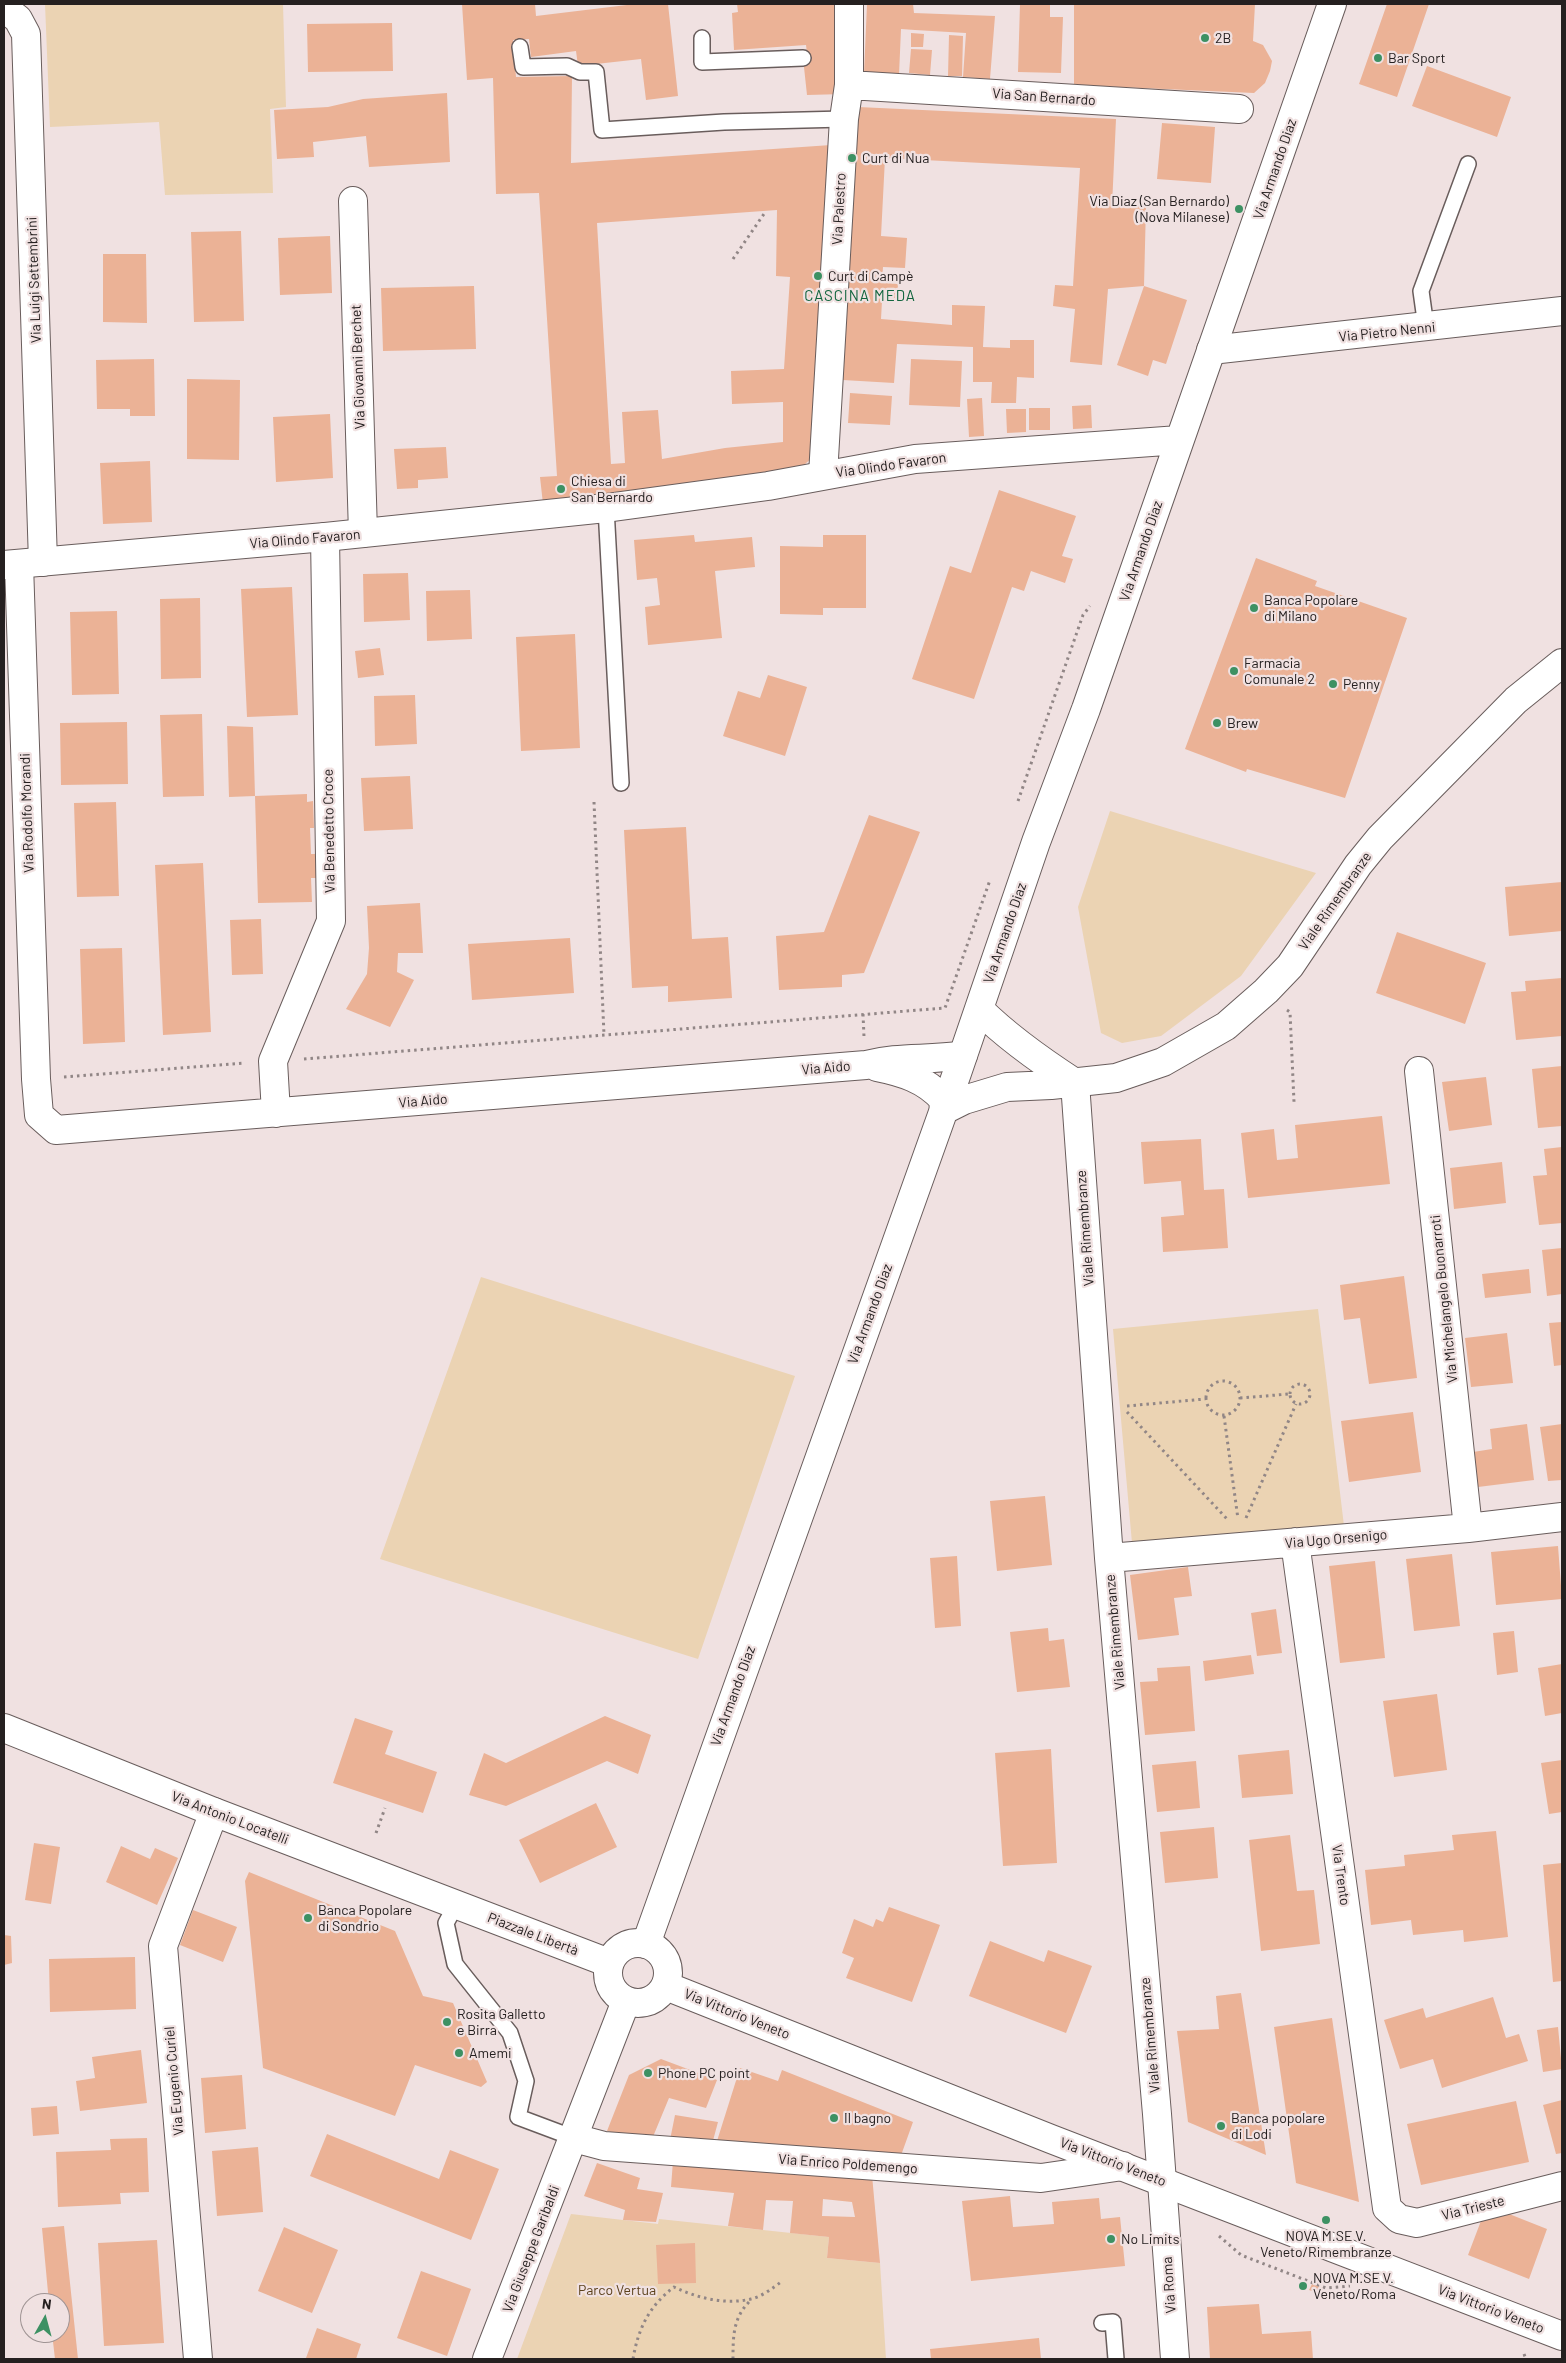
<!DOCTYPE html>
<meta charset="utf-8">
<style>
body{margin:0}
#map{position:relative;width:1566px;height:2363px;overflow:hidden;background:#f0e1e1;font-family:Barlow,sans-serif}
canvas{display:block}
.frame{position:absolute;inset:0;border:5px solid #252020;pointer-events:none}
.north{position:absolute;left:20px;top:2293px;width:50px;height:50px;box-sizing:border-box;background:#f0e1e1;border:1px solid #9f9494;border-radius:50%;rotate:7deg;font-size:14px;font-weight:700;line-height:20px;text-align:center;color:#252020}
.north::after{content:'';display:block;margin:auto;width:18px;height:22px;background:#3d9163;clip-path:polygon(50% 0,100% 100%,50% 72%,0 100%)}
</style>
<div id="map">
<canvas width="1566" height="2363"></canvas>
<div class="frame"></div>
<div class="north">N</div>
</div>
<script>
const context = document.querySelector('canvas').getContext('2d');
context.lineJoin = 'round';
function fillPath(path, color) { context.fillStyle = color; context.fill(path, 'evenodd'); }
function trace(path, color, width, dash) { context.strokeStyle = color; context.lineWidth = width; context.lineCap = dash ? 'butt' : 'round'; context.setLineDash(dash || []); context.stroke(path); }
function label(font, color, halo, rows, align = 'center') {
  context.font = font + ' Barlow,sans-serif'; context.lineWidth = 4.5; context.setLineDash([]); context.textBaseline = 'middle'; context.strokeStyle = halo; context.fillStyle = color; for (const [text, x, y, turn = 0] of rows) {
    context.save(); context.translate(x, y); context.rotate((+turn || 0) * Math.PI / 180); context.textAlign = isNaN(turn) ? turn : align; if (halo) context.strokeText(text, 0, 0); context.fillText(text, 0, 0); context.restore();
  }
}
fillPath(new Path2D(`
 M45,4H283L286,107L270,109L273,193L165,195L159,122L50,127Z
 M1110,811L1316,873L1241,976L1161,1036L1122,1043L1101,1033L1078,907Z
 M481,1277L795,1376L698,1659L380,1559Z
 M1318,1309L1344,1526L1132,1543L1113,1329Z
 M571,2214L658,2224L659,2219L829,2237L827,2258L880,2263L886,2359H517Z`), '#ebd3b3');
fillPath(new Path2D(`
 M462,4H535L536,16L635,4H668L678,96L646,100L641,59L578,66L576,51L531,57L529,39L513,40L516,77L572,76L571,163L831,145L814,456L795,473L543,504L540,477L557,476L539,193L496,194L493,78L467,80ZM777,210L776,276L790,277L784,369L731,371L732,404L783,402V442L725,448L662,459L658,410L622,412L625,463L611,464L597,223Z
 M737,4H840L844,94L807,95L803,58L807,53L806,45L734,50L732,13L738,12Z
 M867,4H913L914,13L995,16L990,79L963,77L966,33L915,30L901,29L899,75L864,74Z
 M1020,4H1050V17H1063L1061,73L1018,72Z
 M1074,4H1255L1253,41L1263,45L1272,61L1270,71L1265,83L1254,93L1074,85Z
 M1387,4H1429L1397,97L1359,84Z
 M392,23L393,71L308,72L307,24Z
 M911,33L924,34L923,47H911Z
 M949,35L963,36L962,76H948Z
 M911,49L932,50L930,75L909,73Z
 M1427,66L1511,97L1497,137L1412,106Z
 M447,93L450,162L369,167L366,136L313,142L314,157L277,159L274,110L328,107L363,99Z
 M858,107L1116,119L1112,206L1146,205L1144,286L1187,300L1166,364L1153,360L1148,376L1117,365L1144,286L1108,289L1102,365L1070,362L1075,309L1053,306L1055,285L1073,286L1080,168L885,158L881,236L907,238L905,268L883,267L882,283L898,284L897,302L882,301L881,319L952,325V305L985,306L983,347L1010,348V340H1034V378L1017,377L1016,403H991L992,382H973V347L897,344L894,383L843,380Z
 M1162,123L1215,127L1211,183L1157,179Z
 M241,231L244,321L194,322L191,232Z
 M330,236L332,293L280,295L278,238Z
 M103,254H146L147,323L103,322Z
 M474,286L476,349L383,351L381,288Z
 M154,359L155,416H130V409H97L96,360Z
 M911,359L962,361L960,407L909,405Z
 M187,379L240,380L239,460L187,459Z
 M850,393L892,396L890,425L848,423Z
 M982,398L984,436L969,437L967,399Z
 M1091,405L1092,428L1073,429L1072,406Z
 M1029,408H1050V430H1029Z
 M1006,409H1026V432L1007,433Z
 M330,414L333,478L276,482L273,417Z
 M446,447L448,478L418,480V488L397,489L394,449Z
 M150,461L152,522L103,524L100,463Z
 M999,490L1076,516L1062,556L1073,559L1065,583L1031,571L1024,591L1012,587L974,699L912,679L950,566L971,573Z
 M694,535L695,542L752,537L755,567L715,571L722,638L648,645L645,607L660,605L657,578L637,580L634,540Z
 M823,535H866V608H823V615L780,614V546L823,547Z
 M1256,558L1317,581L1315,586L1407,618L1345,798L1247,769L1246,772L1185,749Z
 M408,573L410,620L364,622L363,574Z
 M292,587L298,715L247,717L241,589Z
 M470,590L472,639L427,641L426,591Z
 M200,598L201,678L161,679L160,599Z
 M117,611L119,694L72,695L70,612Z
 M575,634L580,748L521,751L516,637Z
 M380,648L384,675L358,678L355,651Z
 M768,675L807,687L785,756L723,736L738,691L760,698Z
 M415,695L417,744L375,746L374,696Z
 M202,714L204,796L163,797L160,715Z
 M127,722L128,784L61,785L60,723Z
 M227,726L253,727L255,796L229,797Z
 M410,776L413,829L364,831L361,778Z
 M307,794V802L313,801L314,828H310L311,854H316L317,878H311L312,902L258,903L255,796Z
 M116,802L119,896L77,897L74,803Z
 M869,815L920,832L864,973L842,975V987L779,990L776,936L824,932Z
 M686,827L692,939L728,937L732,998L668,1002V986L632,988L624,830Z
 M203,863L211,1032L163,1035L155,865Z
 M1562,882V931L1509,936L1505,887Z
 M420,903L423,953H398L397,972L414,980L390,1027L346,1009L367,974L369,948L367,906Z
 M261,919L263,974L232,975L230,920Z
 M1397,932L1486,963L1465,1024L1376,993Z
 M570,938L574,993L472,1000L468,944Z
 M122,948L125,1042L83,1044L80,949Z
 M1562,978V1036L1516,1040L1511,992L1526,991L1525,981Z
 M1562,1066V1126L1538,1128L1532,1069Z
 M1486,1077L1492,1125L1449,1131L1442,1082Z
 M1382,1116L1390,1184L1248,1198L1241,1133L1274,1129L1277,1160L1298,1158L1295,1125Z
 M1201,1139L1204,1190L1224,1189L1228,1248L1163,1252L1161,1217L1184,1215L1181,1181L1144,1184L1141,1142Z
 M1562,1147V1223L1539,1225L1533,1176L1547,1175L1544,1149Z
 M1502,1162L1506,1203L1454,1209L1450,1168Z
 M1562,1248V1294L1547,1296L1542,1250Z
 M1529,1269L1531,1293L1485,1298L1482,1274Z
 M1404,1276L1417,1378L1369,1384L1360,1318L1344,1320L1340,1285Z
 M1562,1322V1365L1554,1366L1549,1323Z
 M1507,1333L1513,1383L1471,1387L1465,1338Z
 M1413,1412L1421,1472L1349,1482L1341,1421Z
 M1527,1424L1534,1480L1478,1487L1473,1452L1492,1449L1490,1429Z
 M1562,1424V1480L1548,1481L1540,1427Z
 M1045,1496L1052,1565L997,1571L990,1501Z
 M1558,1546L1562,1599L1496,1605L1491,1552Z
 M1452,1554L1460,1626L1414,1631L1406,1559Z
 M957,1556L961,1626L935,1628L930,1558Z
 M1375,1561L1385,1658L1340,1663L1329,1566Z
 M1188,1567L1192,1596L1174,1598L1179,1635L1138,1640L1130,1575Z
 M1276,1609L1282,1653L1257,1656L1251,1613Z
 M1048,1628L1049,1641L1064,1639L1070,1687L1017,1692L1010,1632Z
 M1514,1631L1518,1672L1497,1675L1493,1633Z
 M1251,1655L1254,1674L1205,1681L1203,1661Z
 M1562,1664V1713L1545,1716L1538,1668Z
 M1190,1666L1195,1731L1145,1735L1140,1682L1158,1681L1157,1668Z
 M1437,1694L1447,1770L1394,1777L1383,1701Z
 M605,1716L651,1735L638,1774L607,1761L506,1806L469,1795L484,1753L506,1763Z
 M355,1718L393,1731L385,1754L437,1772L423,1813L333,1783Z
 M1051,1749L1057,1863L1003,1866L995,1753Z
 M1289,1750L1293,1794L1242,1798L1238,1755Z
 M1562,1760V1812L1549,1814L1541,1763Z
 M1196,1761L1200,1808L1157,1812L1152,1765Z
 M596,1803L617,1847L540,1883L519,1840Z
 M1214,1827L1218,1878L1165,1883L1160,1832Z
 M1496,1831L1508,1937L1464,1942L1463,1930L1413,1935L1411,1920L1371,1925L1365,1870L1405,1866L1404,1855L1454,1850L1452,1835Z
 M1290,1835L1297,1891L1314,1890L1320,1944L1261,1951L1249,1840Z
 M34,1843L60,1847L51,1904L25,1900Z
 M121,1846L150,1859L155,1848L178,1858L157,1905L106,1882Z
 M1562,1863V1981L1553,1982L1543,1865Z
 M249,1872L395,1931L423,1996L453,2003L487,2082L481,2087L415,2065L395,2116L263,2068L245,1881Z
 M889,1907L940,1925L912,2002L846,1978L854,1958L842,1953L854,1919L873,1927L876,1919L883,1922Z
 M193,1910L237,1927L223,1962L180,1945Z
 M4,1935L11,1936L12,1963L4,1965Z
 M990,1941L1044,1962L1048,1950L1092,1966L1066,2033L969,1996Z
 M135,1957L136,2009L50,2012L49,1959Z
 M1241,1993L1266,2155L1188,2122L1177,2031L1219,2029L1216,1996Z
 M1493,1997L1506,2038L1519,2034L1528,2061L1442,2088L1433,2059L1400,2069L1384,2020L1423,2008L1426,2018Z
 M1332,2018L1359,2202L1296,2183L1274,2027Z
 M1558,2027L1562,2069L1543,2072L1537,2030Z
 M141,2050L147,2103L80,2111L76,2081L95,2078L92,2057Z
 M661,2059L717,2080L706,2108L669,2098L650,2144L607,2131L629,2075Z
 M740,2068L778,2081L782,2070L913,2122L899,2161L717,2141Z
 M242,2075L246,2129L205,2133L201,2078Z
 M1562,2100V2153L1556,2154L1543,2105Z
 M1516,2101L1529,2162L1421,2185L1407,2124Z
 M57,2106L59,2134L33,2136L31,2108Z
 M675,2115L718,2122L711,2148L669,2145Z
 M327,2134L439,2179L450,2150L499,2169L471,2240L310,2176Z
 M147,2138L149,2192L120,2193L121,2204L58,2207L56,2152L111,2150L110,2139Z
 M258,2147L263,2212L217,2216L212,2151Z
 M673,2161L872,2175L880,2263L827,2258L829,2237L790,2233L793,2201L766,2200L763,2230L728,2226L734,2193L671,2187ZM823,2199L852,2202L855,2217L822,2216Z
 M597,2163L640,2178L637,2189L663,2193L656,2222L623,2220L625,2210L584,2196Z
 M1010,2196L1013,2227L1054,2224L1052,2202L1099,2198L1101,2219L1120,2217L1125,2266L971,2281L962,2201Z
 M1499,2210L1547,2229L1529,2279L1468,2255L1484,2213L1496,2218Z
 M64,2226L78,2359H55L52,2333H60V2303H49L42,2228Z
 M284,2227L338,2250L312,2313L258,2291Z
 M157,2240L164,2343L104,2346L98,2243Z
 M695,2243L696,2283L658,2284L656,2245Z
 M421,2271L471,2289L447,2356L397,2338Z
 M1312,2284L1323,2288L1321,2294L1309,2290Z
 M1259,2304L1262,2334L1311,2331L1313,2359H1210L1207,2307Z
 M317,2328L361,2344L356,2359L306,2358Z
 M1039,2338L1041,2359H931L930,2349Z`), '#ebb296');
const lane = new Path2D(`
 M702,38V62L803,58
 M520,47L523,67L567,66L580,72H596L602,130L724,122L844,119
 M1426,327L1421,291L1468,164
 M606,508L621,783
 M456,1905L446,1923L455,1964L510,2033L526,2081L518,2117L574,2138
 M1102,2323L1113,2322L1116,2359`);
const street = new Path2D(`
 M4,8L18,19L26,34L43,562
 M849,85L1239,109
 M353,201L363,533
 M1211,350L1562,311
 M823,475L844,119L849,85V4
 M19,564L36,1079L39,1115L56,1130L866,1065C900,1056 929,1061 963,1055
 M877,1067C902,1072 925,1079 943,1099L944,1110
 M1419,1071L1468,1528
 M1075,1083L1109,1558L1157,2114L1175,2359
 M276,1113L273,1061L331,921L325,537
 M1295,1542L1387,2208L1399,2219L1417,2223L1562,2186
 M1109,1558L1468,1528L1562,1517
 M574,2138L604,2146L1041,2178L1123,2166
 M198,2359L163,1946L214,1812`);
const secondary = new Path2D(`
 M4,565L325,537L606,508L768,486L915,459L1179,440
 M979,1009C1008,1038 1041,1061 1075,1083
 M944,1110L964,1100L1007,1087L1051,1085L1116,1078L1163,1062L1226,1026L1266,991L1290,966L1358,865L1380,838L1516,700L1562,663
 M646,1944L957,1073L1036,842L1086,709L1332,4
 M487,2359L626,2001`);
const primary = new Path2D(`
 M4,1728L214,1812L609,1963
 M608 1973a30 30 0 1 1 60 0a30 30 0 1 1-60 0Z
 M666,1986L1051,2139L1562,2336`);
trace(lane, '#695d5c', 18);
trace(street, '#695d5c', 30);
trace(secondary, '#695d5c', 30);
trace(primary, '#695d5c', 30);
trace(new Path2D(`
 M733,259L766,211
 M1018,801L1083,615L1090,606
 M594,802L604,1035
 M1287,1010L1290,1012L1294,1102
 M863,1014L864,1037
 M304,1059L945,1008L990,880
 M64,1077L245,1063
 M1206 1398a17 17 0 1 1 34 0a17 17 0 1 1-34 0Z
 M1290 1394a10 10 0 1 1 20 0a10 10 0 1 1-20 0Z
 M1240,1398L1289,1394
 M1127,1406L1205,1399
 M1127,1412L1227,1519
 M1224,1416L1238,1519
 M1246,1518L1296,1404
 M376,1833L385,1808
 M1219,2236L1241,2255L1326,2288L1350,2286
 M1524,2354L1526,2359
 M633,2359C638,2329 649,2306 674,2287C697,2298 725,2305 751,2299C761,2297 773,2288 781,2282
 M733,2359C733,2336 733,2317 751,2300`), '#918686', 3, [2.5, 4]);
trace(lane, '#fff', 15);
trace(street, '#fff', 28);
trace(secondary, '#fff', 28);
trace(primary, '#fff', 28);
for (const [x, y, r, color] of [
 [1205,38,5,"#3d9163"],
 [1378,58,5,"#3d9163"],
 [852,158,5,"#3d9163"],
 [1239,209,5,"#3d9163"],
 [818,276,5,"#3d9163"],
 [561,489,5,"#3d9163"],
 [1254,608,5,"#3d9163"],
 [1234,671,5,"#3d9163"],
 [1333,684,5,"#3d9163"],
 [1217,723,5,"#3d9163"],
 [308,1918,5,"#3d9163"],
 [447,2022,5,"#3d9163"],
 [459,2053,5,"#3d9163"],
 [648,2073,5,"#3d9163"],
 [834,2118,5,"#3d9163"],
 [1221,2126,5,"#3d9163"],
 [1326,2220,5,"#3d9163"],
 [1111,2239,5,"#3d9163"],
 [1303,2286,5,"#3d9163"]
]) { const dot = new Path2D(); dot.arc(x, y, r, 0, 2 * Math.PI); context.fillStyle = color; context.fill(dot); trace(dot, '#f0e1e1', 2); }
label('14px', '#252020', '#f0e1e1', [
 ["2B",1215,38],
 ["Bar Sport",1388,58],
 ["Curt di Nua",862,158],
 ["Via Diaz (San Bernardo)",1229,201,"right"],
 ["(Nova Milanese)",1229,217,"right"],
 ["Curt di Campè",828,276],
 ["Chiesa di",571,481],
 ["San Bernardo",571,497],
 ["Banca Popolare",1264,600],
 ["di Milano",1264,616],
 ["Farmacia",1244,663],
 ["Comunale 2",1244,679],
 ["Penny",1343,684],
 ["Brew",1227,723],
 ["Banca Popolare",318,1910],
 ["di Sondrio",318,1926],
 ["Rosita Galletto",457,2014],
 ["e Birra",457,2030],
 ["Amemi",469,2053],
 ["Phone PC point",658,2073],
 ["Il bagno",844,2118],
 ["Banca popolare",1231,2118],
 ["di Lodi",1231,2134],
 ["NOVA M.SE V.",1326,2236,"center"],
 ["Veneto/Rimembranze",1326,2252,"center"],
 ["No Limits",1121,2239],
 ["NOVA M.SE V.",1313,2278],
 ["Veneto/Roma",1313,2294]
], 'left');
label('14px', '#252020', '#f0e1e1', [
 ["Via San Bernardo",1044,97,4],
 ["Via Armando Diaz",1275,169,-71],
 ["Via Palestro",839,209,-87],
 ["Via Luigi Settembrini",34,280,-92],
 ["Via Pietro Nenni",1387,332,-6],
 ["Via Giovanni Berchet",358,367,-92],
 ["Via Olindo Favaron",891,465,-8],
 ["Via Olindo Favaron",305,539,-5],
 ["Via Armando Diaz",1141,551,-71],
 ["Via Rodolfo Morandi",27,813,-92],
 ["Via Benedetto Croce",329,831,-91],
 ["Viale Rimembranze",1335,901,-55],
 ["Via Armando Diaz",1005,933,-71],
 ["Via Aido",826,1068,-5],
 ["Via Aido",423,1101,-5],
 ["Viale Rimembranze",1085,1228,-94],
 ["Via Michelangelo Buonarroti",1444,1299,-96],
 ["Via Armando Diaz",870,1314,-70],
 ["Via Ugo Orsenigo",1336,1539,-5],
 ["Viale Rimembranze",1115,1632,-95],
 ["Via Armando Diaz",733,1696,-70],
 ["Via Antonio Locatelli",230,1818,21],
 ["Via Trento",1341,1875,82],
 ["Piazzale Libertà",533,1934,21],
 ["Via Vittorio Veneto",737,2014,22],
 ["Viale Rimembranze",1150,2035,-95],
 ["Via Eugenio Curiel",174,2081,-95],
 ["Via Vittorio Veneto",1113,2162,21],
 ["Via Enrico Poldemengo",848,2164,4],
 ["Via Trieste",1473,2208,-14],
 ["Via Giuseppe Garibaldi",531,2249,-69],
 ["Via Roma",1169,2285,-94],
 ["Via Vittorio Veneto",1491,2309,21]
]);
label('14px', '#5b411b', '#f0e1e1', [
 ["Parco Vertua",617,2290]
]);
context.letterSpacing = '1px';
label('15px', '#12653e', '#f0e1e1', [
 ["CASCINA MEDA",860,296]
]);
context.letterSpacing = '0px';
</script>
